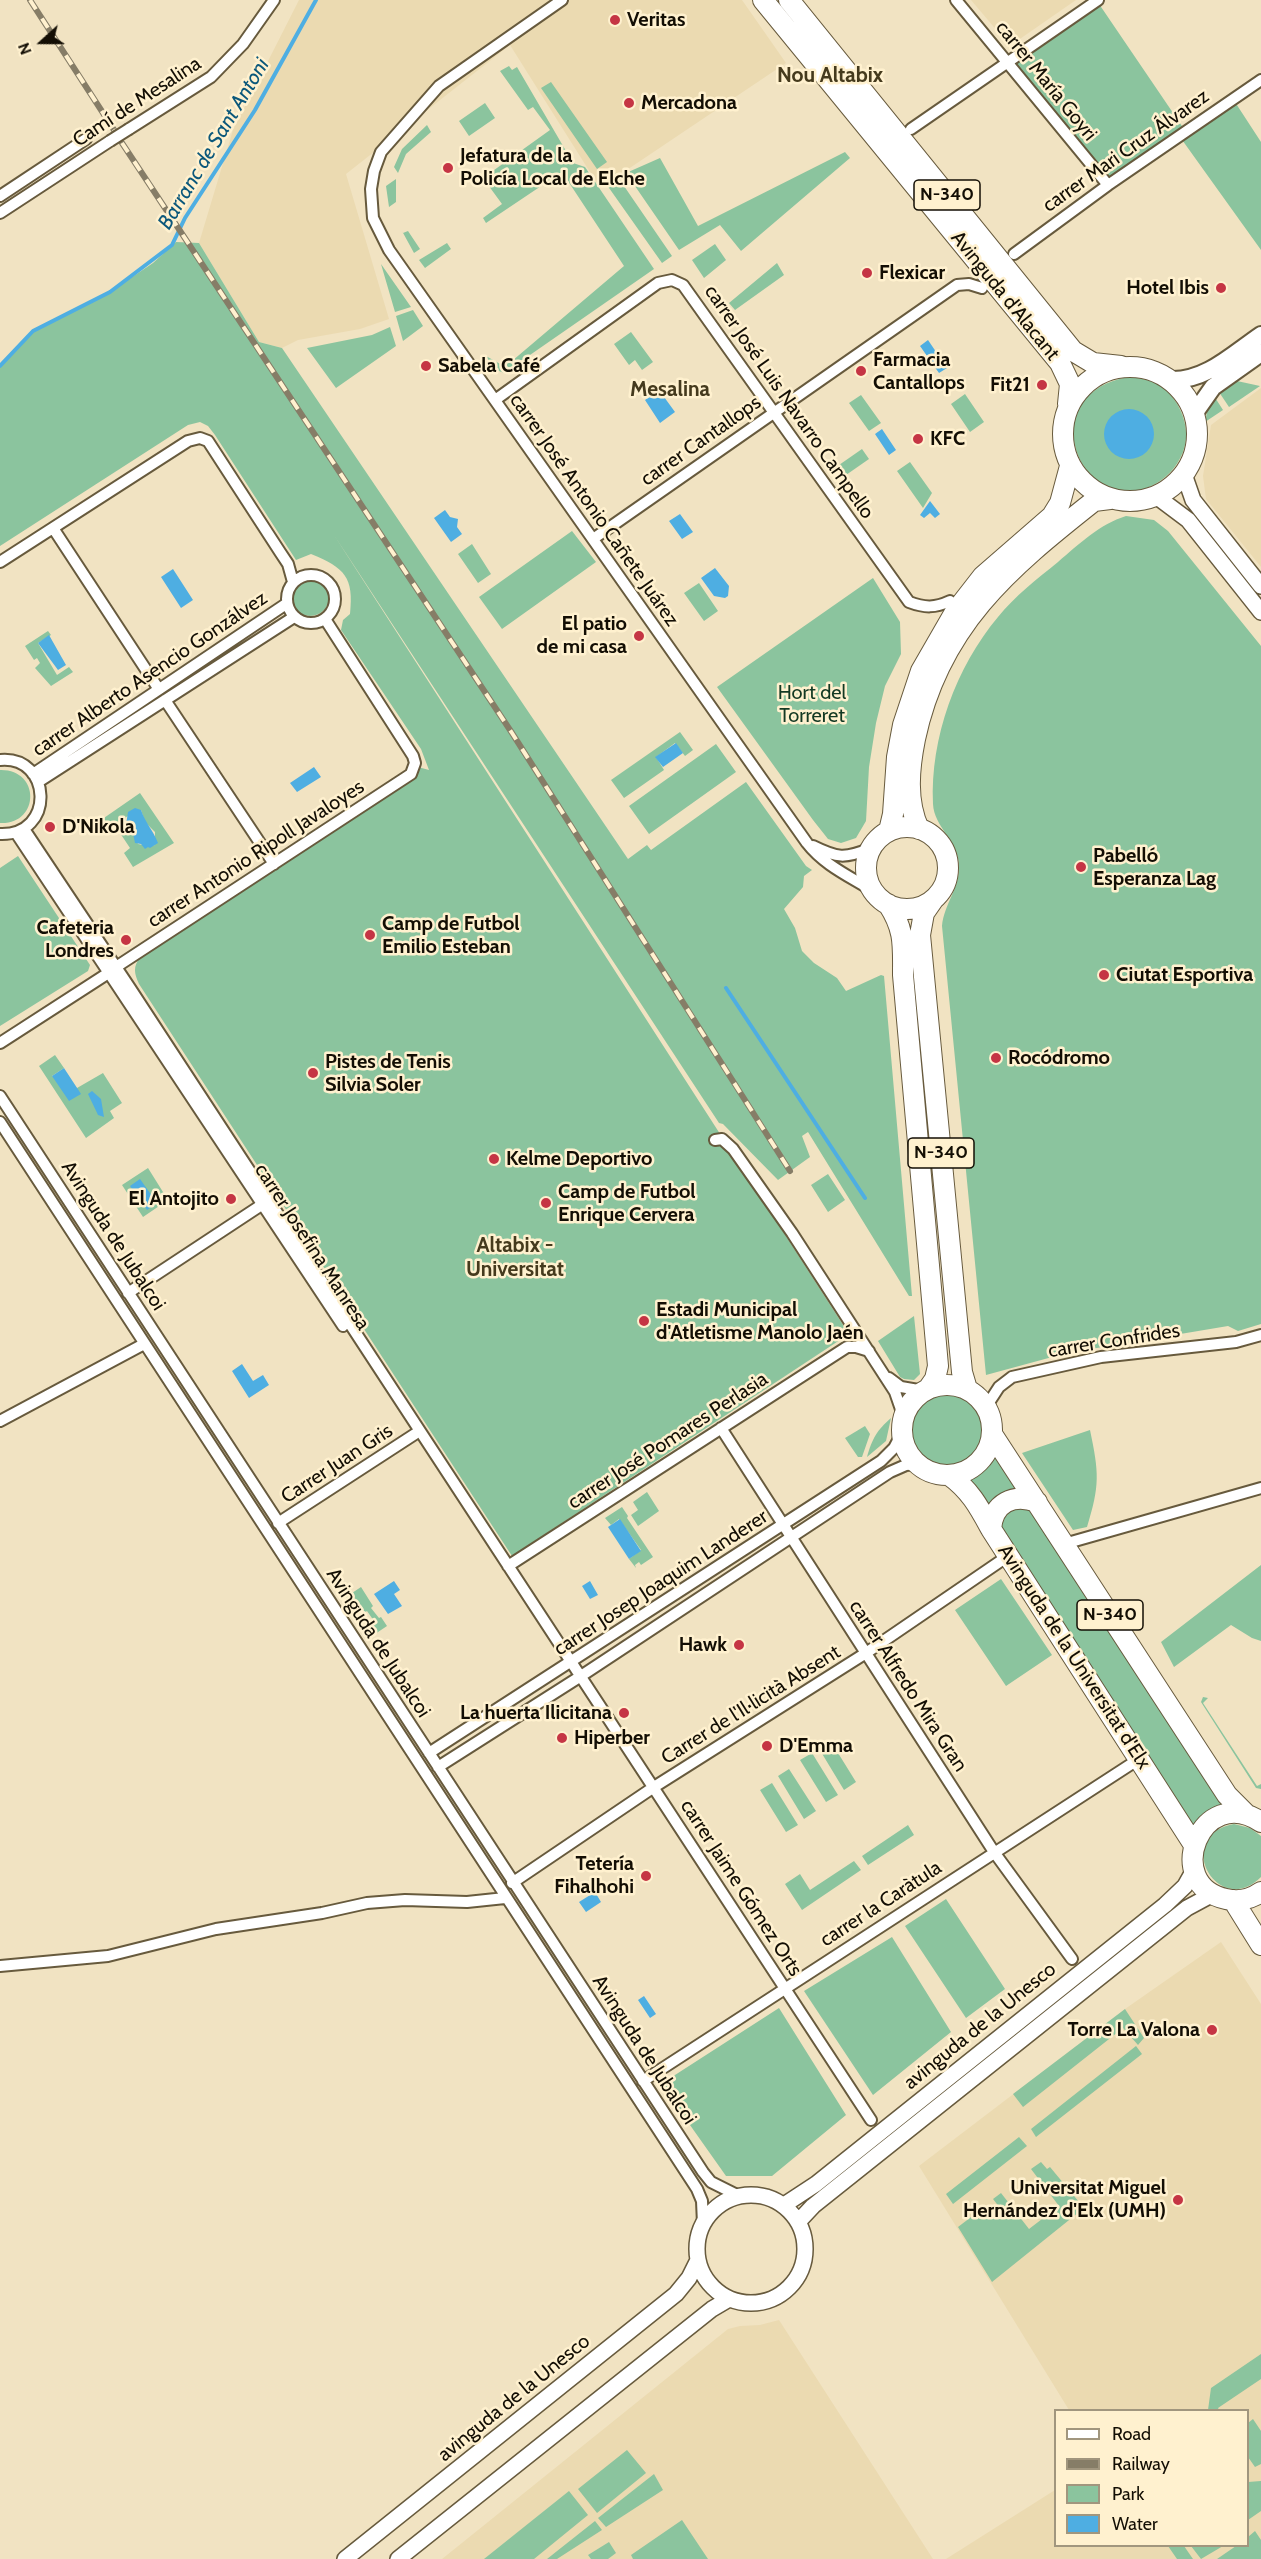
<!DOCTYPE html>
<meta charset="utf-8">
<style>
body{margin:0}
#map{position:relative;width:1261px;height:2559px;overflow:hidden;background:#f1e3c2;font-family:Cabin,sans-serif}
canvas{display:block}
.legend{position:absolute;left:1054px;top:2409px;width:195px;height:138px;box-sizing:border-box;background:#fff1cf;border:2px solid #a1967e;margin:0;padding:8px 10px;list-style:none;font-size:18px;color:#130e04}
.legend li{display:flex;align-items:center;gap:12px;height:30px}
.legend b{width:30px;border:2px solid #a1967e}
.north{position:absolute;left:12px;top:12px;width:60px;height:60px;-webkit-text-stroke:4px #fff1cf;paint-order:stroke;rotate:249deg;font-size:16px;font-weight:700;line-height:24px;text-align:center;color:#130e04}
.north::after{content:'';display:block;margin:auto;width:21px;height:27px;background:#130e04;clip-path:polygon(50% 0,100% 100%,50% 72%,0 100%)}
</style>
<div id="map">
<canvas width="1261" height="2559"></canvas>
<ul class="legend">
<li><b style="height:8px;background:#fff"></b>Road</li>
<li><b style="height:8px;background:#867d67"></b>Railway</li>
<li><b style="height:16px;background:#8bc49e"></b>Park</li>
<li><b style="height:16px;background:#4eaee2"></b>Water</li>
</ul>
<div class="north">N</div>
</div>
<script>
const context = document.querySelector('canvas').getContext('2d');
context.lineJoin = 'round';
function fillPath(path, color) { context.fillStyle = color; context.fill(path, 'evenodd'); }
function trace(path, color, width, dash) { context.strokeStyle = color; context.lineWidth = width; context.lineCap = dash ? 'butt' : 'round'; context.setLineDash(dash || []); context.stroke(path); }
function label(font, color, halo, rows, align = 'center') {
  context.font = font + ' Cabin,sans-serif'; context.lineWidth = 5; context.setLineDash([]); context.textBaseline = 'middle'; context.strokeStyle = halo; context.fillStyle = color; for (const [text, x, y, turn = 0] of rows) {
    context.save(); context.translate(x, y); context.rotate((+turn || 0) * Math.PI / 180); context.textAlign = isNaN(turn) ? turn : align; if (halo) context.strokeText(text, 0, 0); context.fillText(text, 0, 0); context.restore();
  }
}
fillPath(new Path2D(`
 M299,0H742L786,63L600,188L510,45L346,174L389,319L360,329L298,340L282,348L259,342L199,243L233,130Z
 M971,0H1076L1014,43L1004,39Z
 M1261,388V567L1206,499L1203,476L1211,425Z
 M1221,1942L1261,2004V2559H946L1055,2490L1056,2546H1248V2410H1069L919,2166L1125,2009Z
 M779,2320L933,2559H442L728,2329L740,2326L760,2325Z`), '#ebdab1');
fillPath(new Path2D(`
 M1097,1L1186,132L1233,99L1261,142V250L1180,137L1108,185L1008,62Z
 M509,66L512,70L517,67L573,163L585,167L654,269L504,373L494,369L486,356L502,365L512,361L624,266L562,172L486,223L483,218L502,204L483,178L550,130L533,107L528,110L500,71Z
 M551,82L607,162L597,169L541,88Z
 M485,103L495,118L469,136L459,121Z
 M427,125L431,132L406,154L398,173L394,167L402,149Z
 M845,152L850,158L741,251L720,225L679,250L626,173L660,158L698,226Z
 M613,170L672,256L662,263L602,178Z
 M396,179V202L389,207L386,186Z
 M402,231L403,233L408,231L420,249L414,253Z
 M176,242L199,243L259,342L282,348L628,859L647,845L651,850L746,782L806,866L812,870L804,876L803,887L784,909L795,928L802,951L814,963L837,978L846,991L881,975L884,976L912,1296H909L808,1132L802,1136L810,1157L778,1180L723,1124L719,1123L334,535L849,1334L512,1556L139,984C134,973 133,967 140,957L418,767L429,770L421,749L341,630L343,620L350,614C354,577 345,568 311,554L296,560L215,435L208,426L200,422L188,425L0,546V366L33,331L110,292L153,263Z
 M447,243L451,249L425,268L419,260Z
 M715,244L726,260L704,278L692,260Z
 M777,263L784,275L735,310L729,303Z
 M381,264L411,307L395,312Z
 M413,310L423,326L403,341L396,316Z
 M390,327L396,346L336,388L307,348L372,335Z
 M631,332L653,362L642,370L635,360L629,365L614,344Z
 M1128,377C1140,378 1152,380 1162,387C1181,401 1192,430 1183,452C1176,469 1165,480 1149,487C1081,517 1030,395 1128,377Z
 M1233,381H1237L1260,386L1229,407L1219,392Z
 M965,394L984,422L970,432L951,404Z
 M861,395L881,423L869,431L849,403Z
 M1214,396L1223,410L1205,422L1208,407Z
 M862,449L869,459L846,475L839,465Z
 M910,462L932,493L923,508L897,471Z
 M1126,516L1154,520L1168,531L1261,646V1324L1238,1331L1228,1326L1067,1353L986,1375L942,926C944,904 960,888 959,865C958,841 934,827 933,804C930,738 956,667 998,617C1015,596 1037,579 1058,562C1079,544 1100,524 1126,516Z
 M572,531L596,562L502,629L479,597Z
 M472,544L491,574L478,583L458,554Z
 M291 597a19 19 0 1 1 38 0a19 19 0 1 1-38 0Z
 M873,578L900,622L901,654L885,686L876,723L869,767L866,821L856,838L841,843L828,839L813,820L717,687Z
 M699,583L718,611L704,621L684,593Z
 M48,631L51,635L38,643L57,675L69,667L73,672L51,686L35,668L40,663L37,658L34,660L25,646Z
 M680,732L693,750L685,756L675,743L656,757L664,770L624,798L611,780Z
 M716,744L736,772L649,834L629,806Z
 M0,770C41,769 40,825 0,823Z
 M140,793L174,843L133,867L124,853L130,848L118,830L126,825L132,830L138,844L148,846L155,845V832L145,822L141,810L126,817L125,821L107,830L101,820Z
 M18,856L90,965L88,971L0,1026V868Z
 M55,1055L64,1068L52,1076L77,1088L103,1073L122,1103L110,1111L114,1118L86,1138L39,1066Z
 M148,1168L168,1200L143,1217L122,1185Z
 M828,1174L845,1200L828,1212L811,1185Z
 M914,1316L920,1374L914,1380L904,1379L900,1377L878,1341Z
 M912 1430a35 35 0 1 1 70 0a35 35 0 1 1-70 0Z
 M891,1418L886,1441L867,1457C872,1439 877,1430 891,1418Z
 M865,1426L870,1434L862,1457H858L845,1438Z
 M1090,1430C1099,1473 1100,1485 1087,1527L1073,1530L1022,1453Z
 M996,1450L1022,1489L992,1510L966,1479L986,1465Z
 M647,1492L659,1511L638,1526L631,1515L638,1510L633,1502Z
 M1013,1501L1032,1505L1229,1803L1208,1812L1193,1828L997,1529Z
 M622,1507L628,1516L627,1518L653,1557L641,1565L639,1562L635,1565L636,1568L629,1559L641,1550L619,1519L611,1525L605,1518Z
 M1261,1565V1641L1252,1638L1231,1625L1174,1667L1161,1642Z
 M1001,1579L1052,1655L1006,1686L955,1610Z
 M361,1587L373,1606L371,1608L379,1618L381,1617L387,1626L372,1636L366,1628L374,1621L367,1611L359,1616L346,1597Z
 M1203,1697L1208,1698L1203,1703L1257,1786L1261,1784V1789L1256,1788L1201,1702Z
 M830,1740L856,1782L844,1790L818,1747Z
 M812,1753L838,1795L826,1802L800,1760Z
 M789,1769L816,1811L804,1819L778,1776Z
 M772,1783L798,1825L786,1832L760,1790Z
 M1234,1824L1250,1828L1261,1836V1877C1218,1920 1171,1836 1234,1824Z
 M908,1825L914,1835L868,1865L862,1856Z
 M854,1861L861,1870L802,1910L785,1884L800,1874L810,1890Z
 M946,1899L1005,1989L966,2018L905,1926Z
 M892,1937L951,2032L873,2095L804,1991Z
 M779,2008L846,2115L772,2176H726L661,2084Z
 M1125,2009L1144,2038L1138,2045L1123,2028L1023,2107L1013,2094Z
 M1136,2046L1142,2054L1036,2137L1031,2129Z
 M1019,2137L1027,2146L953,2204L946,2194Z
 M1041,2162L1047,2169L1050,2167L1084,2208L992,2282L958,2227L979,2211L986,2219L1000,2208L993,2199L1001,2193L1029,2229L1059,2206L1031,2169Z
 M1261,2354V2379L1218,2408L1219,2410H1208L1211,2388Z
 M1253,2419L1261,2431V2464L1255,2467L1248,2457V2423Z
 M627,2450L646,2473L597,2513L578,2489Z
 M654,2474L663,2490L606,2527L598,2518Z
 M1261,2481V2511L1248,2520V2482Z
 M569,2491L588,2515L534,2559H484Z
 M682,2520L708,2559H633L631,2555Z
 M595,2521L602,2530L557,2559H547Z
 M1255,2531L1261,2540V2559H1217L1236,2546H1248V2537Z
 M609,2542L616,2553L608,2559H591L588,2555Z
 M1168,2546H1184L1193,2559H1177Z
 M1191,2546H1223L1201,2559Z`), '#8bc49e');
fillPath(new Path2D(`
 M928,340L947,368L939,373L920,346Z
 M659,390L675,412L660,423L645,400Z
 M1104 434a25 25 0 1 1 50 0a25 25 0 1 1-50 0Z
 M882,429L896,450L889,455L875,434Z
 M930,501L940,514L935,518L930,513L924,518L920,515Z
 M445,510L450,517L458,519L457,527L462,534L451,542L434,518Z
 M680,514L693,532L682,539L669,521Z
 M715,568L729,586L728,596L725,598L714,596L701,578Z
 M173,569L193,600L181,608L161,577Z
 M49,635L66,665L58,670L38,643Z
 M676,743L683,753L663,767L655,757Z
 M314,767L321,777L297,792L290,783Z
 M135,808L141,810C146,824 153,830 158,843L150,848L148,847L145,849L141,844L135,843L133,833L126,825L128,812Z
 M64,1068L81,1094L69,1101L52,1076Z
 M92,1091L101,1099L104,1117L98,1115L88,1094Z
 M140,1179L157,1203L147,1210L130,1186Z
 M242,1364L253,1381L263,1375L269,1385L249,1398L232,1371Z
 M620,1519L641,1551L629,1559L608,1527Z
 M394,1581L400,1590L394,1594L402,1606L388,1614L374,1594Z
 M590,1581L598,1595L590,1599L582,1586Z
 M595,1892L601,1902L586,1912L579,1902Z
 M644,1996L656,2014L650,2018L638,2000Z`), '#4eaee2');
trace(new Path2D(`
 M0,366L33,331L110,292L172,245L185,218L255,110L316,0
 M726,988L865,1198`), '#4eaee2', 4);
const street = new Path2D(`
 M562,0L439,86L381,152L374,171L371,189L373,218L389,250L807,843C824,865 849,876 873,891
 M956,0L1108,185
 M129,129L211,77L243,44L274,0
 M911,129L1098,0
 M0,196L86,139
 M0,213L110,141
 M1014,254L1108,185L1261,80
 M495,400L658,283L672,280L683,285L909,602C925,608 935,608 950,601
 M53,528L158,688
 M593,539L957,285L969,284L982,288
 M0,562L188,441L200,438L208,441L280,552L288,564L293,582
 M287 599a24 24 0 1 1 48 0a24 24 0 1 1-48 0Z
 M165,700L274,864
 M0,760C52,755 56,836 0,834
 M33,774L286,604
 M38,782L294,617
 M24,829L130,988L871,2120
 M16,833L343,1326
 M813,846C837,858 845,859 871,848
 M116,967L411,774L415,763L413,756L325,619
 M0,1043L110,972
 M0,1096L703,2172L711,2182L739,2196
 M0,1122L697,2189L702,2201L703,2224
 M715,1140L722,1139L733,1149L792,1233L895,1392L904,1418
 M128,1293L263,1204
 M889,1378L901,1387L924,1391
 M986,1407L999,1387L1012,1377L1101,1357L1236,1342L1261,1335
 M0,1421L144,1344
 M721,1428L994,1852L1072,1959
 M278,1523L415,1434
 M1064,1544L1261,1488
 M508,1566L847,1347H856L869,1351
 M429,1753L881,1461L894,1448L902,1433
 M438,1767L581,1676L890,1472L906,1465L917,1464
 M512,1883L654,1787L866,1653L1008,1556
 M0,1966L108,1956L216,1929L322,1913L367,1903L405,1900L467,1902L505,1898
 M643,2081L1139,1759`);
const secondary = new Path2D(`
 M1185,477L1193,500L1261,586
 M1156,496L1188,520L1261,612
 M697 2249a54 54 0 1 1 108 0a54 54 0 1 1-108 0Z
 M784,2205L816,2184L1165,1905L1185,1886L1194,1870
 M798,2222L813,2206L1187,1908L1213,1894
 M345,2559L676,2294L689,2278L698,2260
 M398,2559L712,2309L729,2299`);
const primary = new Path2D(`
 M1171,380C1206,381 1233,354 1261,335
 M1194,414L1213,387L1261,353`);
const highway = new Path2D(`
 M763,0L1060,363L1070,384L1068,404
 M789,0L1073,351L1093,363L1121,366
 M1063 434a67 67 0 1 1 134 0a67 67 0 1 1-134 0Z
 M866 868a41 41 0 1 1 82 0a41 41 0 1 1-82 0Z
 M919,829C906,801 909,769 915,739C939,626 1008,569 1094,501L1110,499
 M889,831L893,814L897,757L903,725L921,671L955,612L983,576L1052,516L1060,503L1070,466
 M933,900L924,913L920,935L962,1372L967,1389
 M888,904C905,930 903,945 903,975L938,1366L935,1379L928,1389
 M902 1430a45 45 0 1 1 90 0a45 45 0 1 1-90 0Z
 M992,1434L1227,1795L1246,1814
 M949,1475C970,1490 979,1507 991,1529L1194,1845
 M991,1529C993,1503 1013,1493 1037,1502
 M1261,1822C1201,1782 1161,1885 1226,1899C1238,1902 1251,1899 1261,1892
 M1233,1900L1261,1945`);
trace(street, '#675a3d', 14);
trace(secondary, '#675a3d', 18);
trace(primary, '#675a3d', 20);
trace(highway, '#675a3d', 22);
trace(street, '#fff', 10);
trace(secondary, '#fff', 15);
trace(primary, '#fff', 16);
trace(highway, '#fff', 20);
const rail = new Path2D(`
 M30,0L114,130
 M122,143L512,733L790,1171`);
trace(rail, '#867d67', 6);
trace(rail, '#fff1cf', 4, [11]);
const streetBridge = new Path2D(`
 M110,141L129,129`);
trace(streetBridge, '#675a3d', 14, []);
trace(streetBridge, '#fff', 10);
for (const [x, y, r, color] of [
 [615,20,6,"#c53544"],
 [629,103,6,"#c53544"],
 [448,168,6,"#c53544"],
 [867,273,6,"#c53544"],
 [1221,288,6,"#c53544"],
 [426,366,6,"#c53544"],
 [861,371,6,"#c53544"],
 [1042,385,6,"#c53544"],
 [918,439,6,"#c53544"],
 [639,636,6,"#c53544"],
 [50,827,6,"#c53544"],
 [1081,867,6,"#c53544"],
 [370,935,6,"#c53544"],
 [126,940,6,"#c53544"],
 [1104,975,6,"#c53544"],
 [996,1058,6,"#c53544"],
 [313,1073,6,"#c53544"],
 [494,1159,6,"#c53544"],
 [231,1199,6,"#c53544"],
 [546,1203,6,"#c53544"],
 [644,1321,6,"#c53544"],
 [739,1645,6,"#c53544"],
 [624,1713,6,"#c53544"],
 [562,1738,6,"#c53544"],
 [767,1746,6,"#c53544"],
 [646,1876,6,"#c53544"],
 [1212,2030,6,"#c53544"],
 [1178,2200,6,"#c53544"]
]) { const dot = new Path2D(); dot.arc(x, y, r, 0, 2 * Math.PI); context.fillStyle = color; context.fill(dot); trace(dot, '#fff1cf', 2); }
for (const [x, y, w] of [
 [947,195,66],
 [941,1153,66],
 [1110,1615,66]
]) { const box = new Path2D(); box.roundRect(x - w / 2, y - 15, w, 30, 4.5); context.fillStyle = '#fff1cf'; context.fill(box); trace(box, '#130e04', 1.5); }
label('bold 18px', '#130e04', null, [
 ["N-340",947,195],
 ["N-340",941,1153],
 ["N-340",1110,1615]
]);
label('bold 20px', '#130e04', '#fff1cf', [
 ["Veritas",627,20],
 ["Mercadona",641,103],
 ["Jefatura de la",460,156],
 ["Policía Local de Elche",460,179],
 ["Flexicar",879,273],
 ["Hotel Ibis",1209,288,"right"],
 ["Farmacia",873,360],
 ["Cantallops",873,383],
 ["Sabela Café",438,366],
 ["Fit21",1030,385,"right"],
 ["KFC",930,439],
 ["El patio",627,624,"right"],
 ["de mi casa",627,647,"right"],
 ["D'Nikola",62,827],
 ["Pabelló",1093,856],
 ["Esperanza Lag",1093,879],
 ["Camp de Futbol",382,924],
 ["Emilio Esteban",382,947],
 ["Cafeteria",114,928,"right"],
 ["Londres",114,951,"right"],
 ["Ciutat Esportiva",1116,975],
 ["Rocódromo",1008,1058],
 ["Pistes de Tenis",325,1062],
 ["Silvia Soler",325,1085],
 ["Kelme Deportivo",506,1159],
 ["Camp de Futbol",558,1192],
 ["Enrique Cervera",558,1215],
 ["El Antojito",219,1199,"right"],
 ["Estadi Municipal",656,1310],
 ["d'Atletisme Manolo Jaén",656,1333],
 ["Hawk",727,1645,"right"],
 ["La huerta Ilicitana",612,1713,"right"],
 ["Hiperber",574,1738],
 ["D'Emma",779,1746],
 ["Tetería",634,1864,"right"],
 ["Fihalhohi",634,1887,"right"],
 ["Torre La Valona",1200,2030,"right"],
 ["Universitat Miguel",1166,2188,"right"],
 ["Hernández d'Elx (UMH)",1166,2211,"right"]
], 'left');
label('20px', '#130e04', '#fff1cf', [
 ["carrer María Goyri",1046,81,51],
 ["Camí de Mesalina",137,102,-33],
 ["carrer Mari Cruz Álvarez",1126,151,-35],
 ["Avinguda d'Alacant",1005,296,51],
 ["carrer José Luis Navarro Campello",789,402,55],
 ["carrer Cantallops",701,441,-35],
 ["carrer José Antonio Cañete Juárez",594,510,55],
 ["carrer Alberto Asencio Gonzálvez",150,674,-34],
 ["carrer Antonio Ripoll Javaloyes",256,854,-33],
 ["Avinguda de Jubalcoi",113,1236,57],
 ["carrer Josefina Manresa",312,1247,57],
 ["carrer Confrides",1114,1341,-9],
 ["carrer José Pomares Perlasia",668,1441,-33],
 ["Carrer Juan Gris",337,1464,-33],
 ["carrer Josep Joaquim Landerer",661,1583,-33],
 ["Avinguda de Jubalcoi",378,1643,57],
 ["Avinguda de la Universitat d'Elx",1074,1657,57],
 ["carrer Alfredo Mira Gran",908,1686,57],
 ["Carrer de l'Il·licità Absent",751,1705,-32],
 ["carrer Jaime Gómez Orts",741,1888,57],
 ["carrer la Caràtula",881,1904,-33],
 ["avinguda de la Unesco",980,2026,-39],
 ["Avinguda de Jubalcoi",644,2050,57],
 ["avinguda de la Unesco",514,2398,-39]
]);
label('20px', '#133923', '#fff1cf', [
 ["Hort del",812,693],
 ["Torreret",812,716]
]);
label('bold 21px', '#453a1d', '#fff1cf', [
 ["Nou Altabix",830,76],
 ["Mesalina",670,390],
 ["Altabix -",515,1246],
 ["Universitat",515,1270]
]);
label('italic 21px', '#0c587b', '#fff1cf', [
 ["Barranc de Sant Antoni",214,144,-59]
]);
</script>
